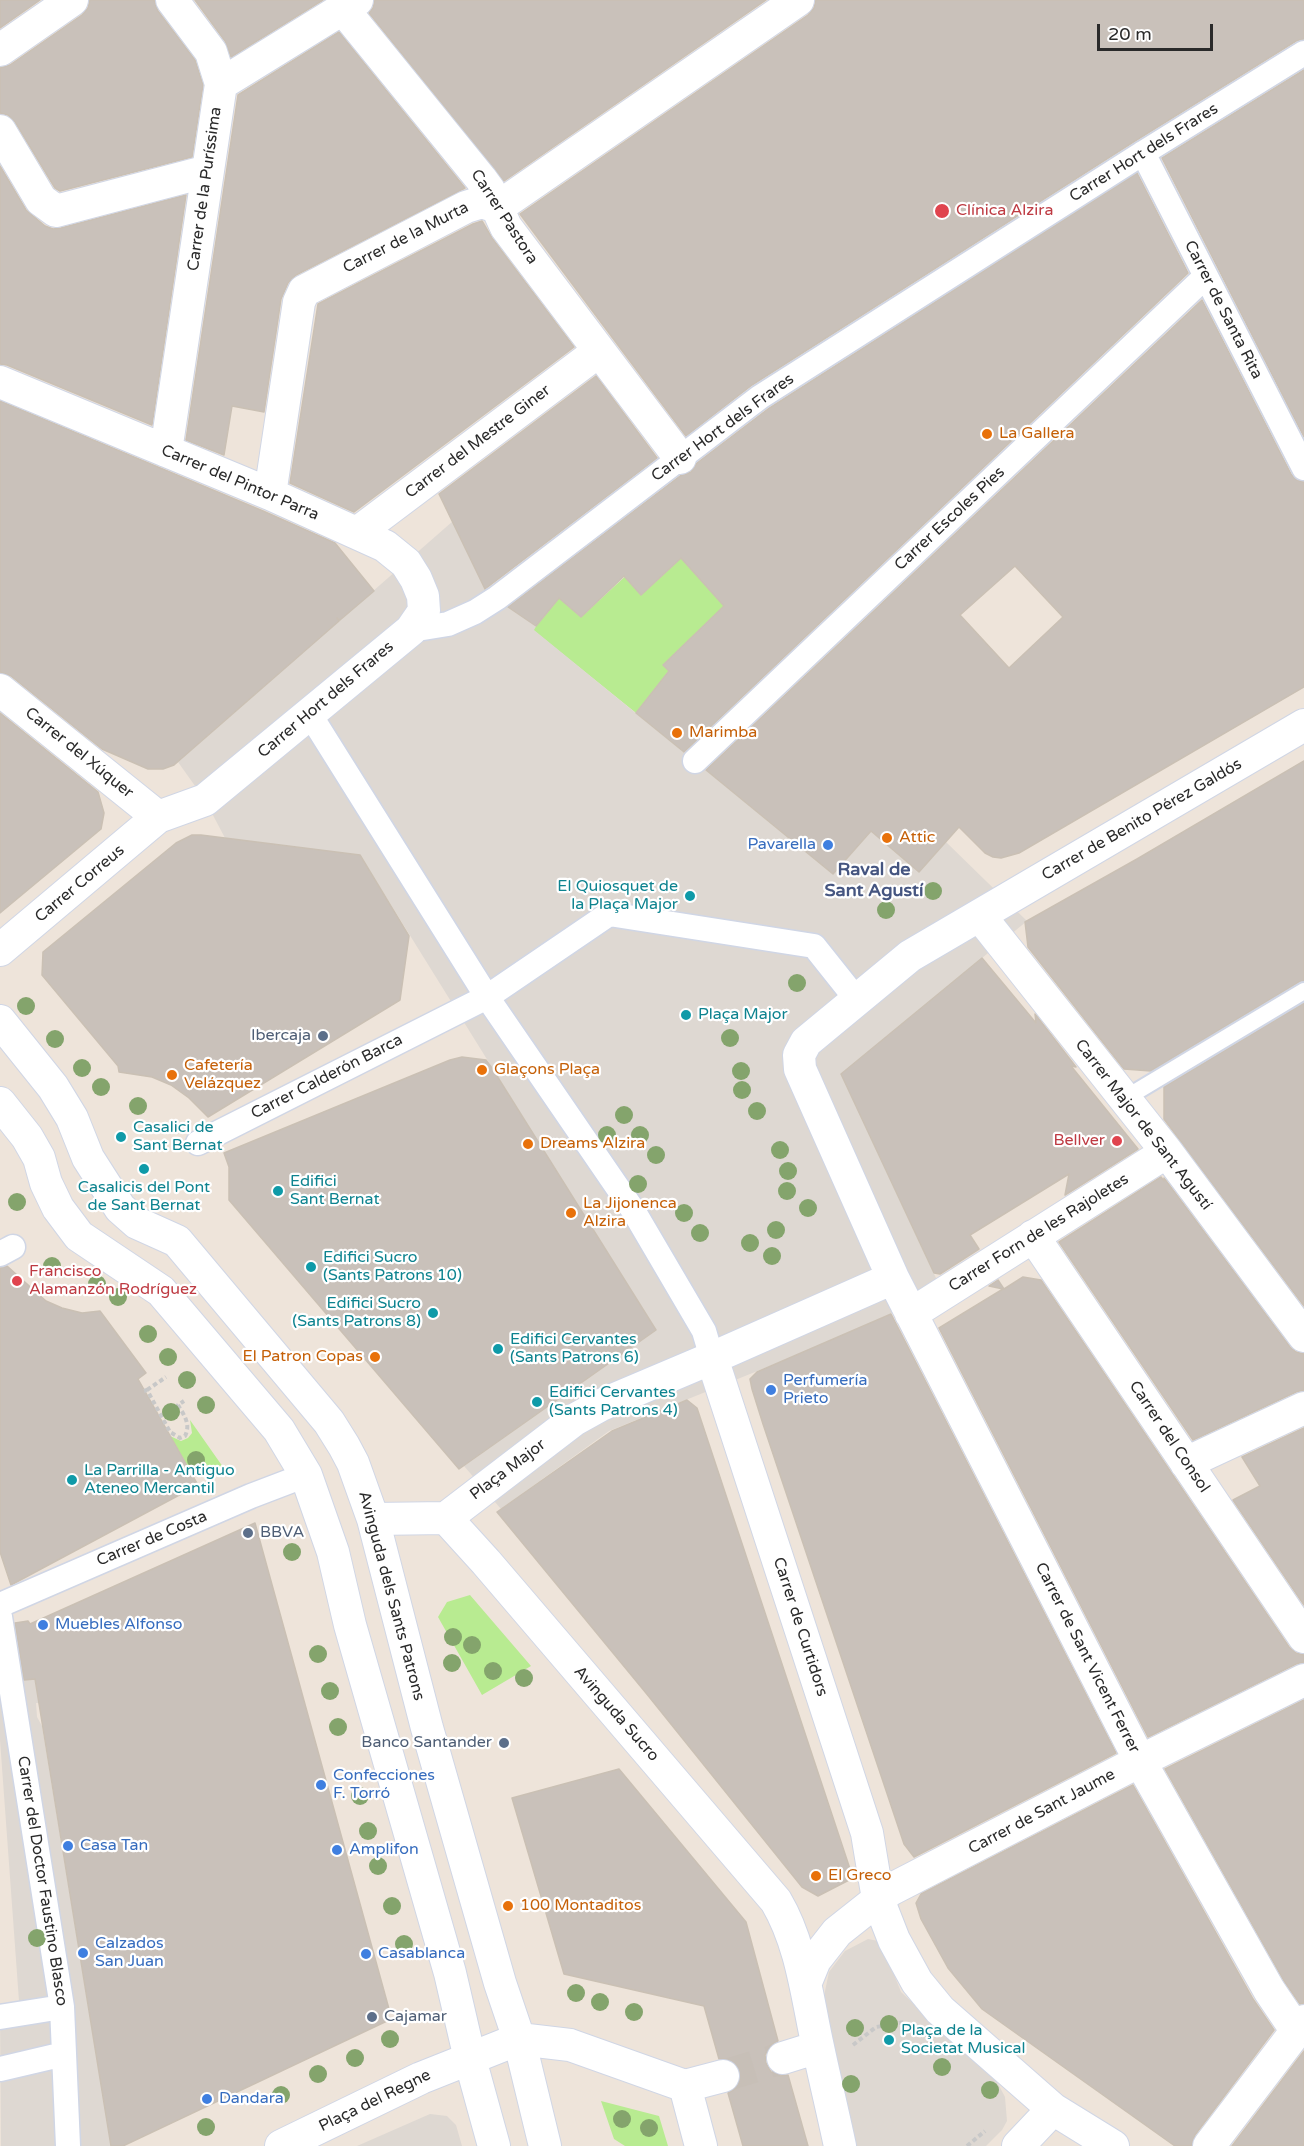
<!DOCTYPE html>
<meta charset="utf-8">
<style>
body{margin:0}
#map{position:relative;width:1304px;height:2146px;overflow:hidden;background:#eee4da;font-family:"Varela Round",sans-serif}
canvas{display:block}
.scale{position:absolute;left:1097px;top:24px;width:116px;height:27px;box-sizing:border-box;border:3px solid #2a2a2a;border-top:0;padding-left:8px;font-size:18px;line-height:21px;white-space:nowrap;color:#2a2a2a;-webkit-text-stroke:4px #fff;paint-order:stroke}
</style>
<div id="map">
<canvas width="1304" height="2146"></canvas>
<div class="scale">20 m</div>
</div>
<script>
const context = document.querySelector('canvas').getContext('2d');
context.lineJoin = 'round';
function fillPath(path, color) { context.fillStyle = color; context.fill(path, 'evenodd'); }
function trace(path, color, width, dash) { context.strokeStyle = color; context.lineWidth = width; context.lineCap = dash ? 'butt' : 'round'; context.setLineDash(dash || []); context.stroke(path); }
function label(font, color, halo, rows, align = 'center') {
  context.font = font + ' "Varela Round",sans-serif'; context.lineWidth = 4.5; context.setLineDash([]); context.textBaseline = 'middle'; context.strokeStyle = halo; context.fillStyle = color; for (const [text, x, y, turn = 0] of rows) {
    context.save(); context.translate(x, y); context.rotate((+turn || 0) * Math.PI / 180); context.textAlign = isNaN(turn) ? turn : align; if (halo) context.strokeText(text, 0, 0); context.fillText(text, 0, 0); context.restore();
  }
}
fillPath(new Path2D(`
 M681,558L691,569L700,562L751,580L664,664L669,671L636,713L533,630L559,598L581,617L630,572L636,589L641,595Z
 M190,1420L223,1467L222,1471L214,1476L204,1461L190,1470L170,1436L181,1441L188,1438L192,1433Z
 M470,1595L531,1666L482,1695L438,1617L447,1602Z
 M601,2101L659,2116L668,2146H625L614,2139Z`), '#b8eb91');
fillPath(new Path2D(`
 M453,521L484,587L510,608L536,626L534,630L833,874L871,831L919,872L946,842L1027,921L841,1074L942,1291L802,1353L609,1431L501,1509L464,1466L608,1363L585,1217L360,855L225,838L205,800L178,762Z
 M0,1625L26,1626L39,1703H36L37,1717L42,1726L110,2139L121,2146H1L0,2004L19,2001L0,1740Z
 M868,1939L878,1941L883,1947L901,1992L996,2080L1005,2097L1007,2121L1002,2130L986,2146H856L820,2015L829,1972L845,1951Z
 M430,2114L447,2116L456,2125L462,2146H357Z`), '#ded8d2');
const building = new Path2D(`
 M0,0H40L0,28Z
 M90,0H154L158,11L195,60L203,85L192,157L60,191L55,188L15,122L8,115L0,113V68L10,65L82,15L88,8Z
 M195,0H323L231,57L225,41Z
 M375,0H766L504,181L369,13L373,8Z
 M816,0H1304V39L1296,41L1135,141L752,385L686,436L520,214L808,15L814,8Z
 M339,32L465,188L296,275L288,283L281,299L264,412L232,406L224,455L186,440L238,95Z
 M1304,70V437L1162,158Z
 M0,166L26,210L45,226L53,229L61,228L186,195L152,425L7,365L0,364Z
 M1137,173L1188,273L684,752L636,713L669,671L663,665L724,606L681,558L641,595L624,576L581,617L559,598L536,626L508,607L680,476L691,472L697,463L768,409Z
 M482,221L492,238L574,347L354,512L290,483L318,304L473,224Z
 M1202,300L1291,474L1297,480L1304,482V687L1019,853L1001,858L993,857L985,853L959,827L919,872L871,831L833,874L706,770ZM1015,566L1063,617L1009,668L960,615Z
 M596,376L657,458L485,589L439,494Z
 M0,401L263,511L335,543L374,591L340,620L337,618L339,621L174,765L163,769H148L102,749L11,676L0,672Z
 M0,713L98,792L104,813L101,829L0,913Z
 M1304,761V981L1299,982L1151,1071L1124,1069L1028,947L1025,922L1137,859Z
 M192,835H201L360,855L409,936L400,1000L208,1117L189,1098L171,1085L152,1077L119,1072L118,1066L42,975L43,952L176,843Z
 M982,958L1036,1023L1035,1014L1076,1067L1071,1066L1138,1149L1065,1195L1069,1174L970,1235L979,1249L940,1274L934,1273L841,1074Z
 M1304,1003V1306L1164,1119V1087Z
 M462,1057L486,1060L492,1068L656,1330L459,1469L229,1200V1167L224,1153L450,1060Z
 M1161,1177L1164,1181V1178L1290,1347L1296,1352L1304,1354V1390L1296,1392L1193,1440L1059,1242Z
 M7,1266L46,1301L62,1308L82,1313L100,1311L146,1373L138,1379L198,1485L11,1585L0,1552V1268Z
 M1023,1277L1041,1280L1289,1647L1296,1653L1304,1655V1662L1296,1664L1148,1737L939,1328L1003,1289L989,1286L998,1280L1004,1289Z
 M891,1314L1116,1753L914,1857L904,1844L763,1424L752,1389L750,1379L757,1372Z
 M687,1400L697,1408L853,1878L818,1896L802,1887L646,1693L497,1512L612,1431Z
 M1304,1428V1605L1233,1500L1260,1486L1242,1457Z
 M255,1523L389,2009L387,2021L123,2146H111L35,1679L24,1680L15,1623L28,1621L30,1624Z
 M1304,1700V2003L1300,2004L1284,1981L1165,1769Z
 M619,1769L746,1922L778,2041L769,2046L765,2055L766,2063L771,2072L780,2076L788,2075L808,2146H743L728,2093L735,2089L740,2081V2071L736,2064L728,2059H719L704,2006L564,1974L512,1798Z
 M1133,1785L1253,1999L1274,2030L1195,2135L1191,2146H1175L982,2009L948,1968L921,1919L916,1903L921,1894Z
 M1304,2051V2146H1232Z`);
fillPath(building, '#c9c1ba');
trace(building, '#cac0b4', 1.5);
trace(new Path2D(`
 M723,2076L783,2058`), '#c7bfb7', 32, [32, 16]);
const service = new Path2D(`
 M1124,1099L1304,991`);
const pedestrian = new Path2D(`
 M1143,153L1304,468
 M411,630L448,624L475,612L497,598L760,397L1143,153L1304,53
 M309,713L487,997L633,1210L704,1331L712,1358
 M695,761L1205,277
 M198,1143L487,997L609,914L814,946L857,1000
 M0,1254L13,1247
 M0,1605L251,1496L306,1475
 M0,1617L62,2007L68,2146
 M0,2017L62,2007
 M0,2069L64,2054`);
const minor = new Path2D(`
 M172,0L211,52L221,84
 M343,9L481,179L489,190L506,227L680,458
 M0,50L72,0
 M0,131L41,200L56,211L208,171
 M0,382L270,494L385,546L406,563L416,579L423,596L424,611L411,630L205,800L158,817L0,950
 M166,451L221,84L357,0
 M270,494L299,302L304,291L466,207L482,202L496,207L501,205L798,0
 M357,533L599,351
 M0,690L158,817
 M980,916L1167,1152L1304,1336
 M0,1021L53,1087L72,1118L88,1158L120,1208L137,1223L177,1241L329,1422L344,1446L353,1463L373,1519L427,1728L500,1983L519,2039L545,2146
 M0,1103L27,1137L39,1158L46,1183L58,1208L79,1236L161,1291L279,1430L306,1475L333,1552L350,1625L450,1973L470,2059L494,2146
 M1033,1236L1304,1637
 M893,1278L1140,1761L1269,1990L1296,2030
 M911,1314L1167,1152
 M712,1358L867,1833L878,1899L894,1940L917,1982L940,2010L1053,2109L1113,2146
 M1186,1463L1304,1408
 M446,1518L574,1420L601,1405L712,1358L893,1278L800,1069L799,1055L806,1042L910,956L1304,725
 M446,1518L486,1562L776,1901C802,1945 807,1998 818,2047C825,2080 833,2113 840,2146
 M373,1519L446,1518
 M806,1982L815,1960L837,1932L890,1890L1140,1761L1304,1680
 M783,2058L818,2047
 M685,2086L701,2146
 M685,2086L723,2076
 M281,2146L421,2078L519,2039L570,2045L685,2086
 M1018,2146L1053,2109
 M1209,2146L1304,2021`);
trace(service, '#d0d6e5', 20);
trace(pedestrian, '#d0d6e5', 27);
trace(minor, '#d0d6e5', 34);
trace(new Path2D(`
 M147,1390L166,1377
 M144,1391L147,1390L170,1432L180,1438L185,1436C191,1424 184,1415 178,1405L184,1401
 M853,2045L876,2027L905,2022
 M967,2146L985,2131`), '#c8c8c8', 4, [4.5, 3]);
trace(service, '#fff', 16);
trace(pedestrian, '#fff', 24);
trace(minor, '#fff', 32);
context.fillStyle = '#84a46c';
for (const [x, y] of [
 [933,891],
 [886,910],
 [797,983],
 [26,1006],
 [730,1038],
 [55,1039],
 [82,1068],
 [741,1071],
 [101,1087],
 [742,1090],
 [138,1106],
 [757,1111],
 [624,1115],
 [607,1135],
 [640,1135],
 [780,1150],
 [656,1155],
 [788,1171],
 [638,1184],
 [787,1191],
 [17,1202],
 [808,1208],
 [684,1213],
 [776,1230],
 [700,1233],
 [750,1243],
 [772,1256],
 [52,1266],
 [97,1284],
 [118,1297],
 [148,1334],
 [168,1357],
 [187,1380],
 [206,1405],
 [171,1412],
 [196,1460],
 [292,1552],
 [453,1637],
 [472,1645],
 [318,1654],
 [452,1663],
 [493,1671],
 [524,1678],
 [330,1691],
 [338,1727],
 [360,1796],
 [368,1831],
 [378,1866],
 [392,1906],
 [37,1938],
 [404,1944],
 [576,1993],
 [600,2002],
 [634,2012],
 [889,2024],
 [855,2028],
 [390,2039],
 [355,2058],
 [942,2067],
 [318,2074],
 [851,2084],
 [990,2090],
 [281,2095],
 [622,2119],
 [206,2127],
 [649,2128]
]) { context.beginPath(); context.arc(x, y, 9, 0, 2 * Math.PI); context.fill(); }
for (const [x, y, r, color] of [
 [942,211,8,"#e0444e"],
 [987,434,6,"#e8710a"],
 [677,733,6,"#e8710a"],
 [887,838,6,"#e8710a"],
 [828,845,6,"#3f7fe0"],
 [690,896,6,"#0f9aa8"],
 [686,1015,6,"#0f9aa8"],
 [323,1036,6,"#5c6f8a"],
 [482,1070,6,"#e8710a"],
 [172,1075,6,"#e8710a"],
 [121,1137,6,"#0f9aa8"],
 [1117,1141,6,"#e0444e"],
 [528,1144,6,"#e8710a"],
 [144,1169,6,"#0f9aa8"],
 [278,1191,6,"#0f9aa8"],
 [571,1213,6,"#e8710a"],
 [311,1267,6,"#0f9aa8"],
 [17,1281,6,"#e0444e"],
 [433,1313,6,"#0f9aa8"],
 [498,1349,6,"#0f9aa8"],
 [375,1357,6,"#e8710a"],
 [771,1390,6,"#3f7fe0"],
 [537,1402,6,"#0f9aa8"],
 [72,1480,6,"#0f9aa8"],
 [248,1533,6,"#5c6f8a"],
 [43,1625,6,"#3f7fe0"],
 [504,1743,6,"#5c6f8a"],
 [321,1785,6,"#3f7fe0"],
 [68,1846,6,"#3f7fe0"],
 [337,1850,6,"#3f7fe0"],
 [816,1876,6,"#e8710a"],
 [508,1906,6,"#e8710a"],
 [83,1953,6,"#3f7fe0"],
 [366,1954,6,"#3f7fe0"],
 [372,2017,6,"#5c6f8a"],
 [889,2040,6,"#0f9aa8"],
 [207,2099,6,"#3f7fe0"]
]) { const dot = new Path2D(); dot.arc(x, y, r, 0, 2 * Math.PI); context.fillStyle = color; context.fill(dot); trace(dot, '#fff', 2); }
label('16px', '#2a2a2a', '#fff', [
 ["Carrer Hort dels Frares",1144,153,-32],
 ["Carrer de la Puríssima",205,189,-82],
 ["Carrer Pastora",504,217,57],
 ["Carrer de la Murta",406,238,-27],
 ["Carrer de Santa Rita",1223,310,63],
 ["Carrer Hort dels Frares",723,428,-36],
 ["Carrer del Mestre Giner",478,442,-37],
 ["Carrer del Pintor Parra",240,483,23],
 ["Carrer Escoles Pies",950,519,-43],
 ["Carrer Hort dels Frares",326,700,-40],
 ["Carrer del Xúquer",79,753,39],
 ["Carrer de Benito Pérez Galdós",1142,820,-30],
 ["Carrer Correus",80,884,-40],
 ["Carrer Calderón Barca",327,1077,-27],
 ["Carrer Major de Sant Agustí",1143,1125,52],
 ["Carrer Forn de les Rajoletes",1039,1233,-32],
 ["Carrer del Consol",1169,1437,56],
 ["Plaça Major",508,1470,-37],
 ["Carrer de Costa",152,1539,-23],
 ["Avinguda dels Sants Patrons",391,1596,75],
 ["Carrer de Curtidors",800,1627,72],
 ["Carrer de Sant Vicent Ferrer",1087,1658,63],
 ["Avinguda Sucro",616,1714,49],
 ["Carrer de Sant Jaume",1042,1812,-28],
 ["Carrer del Doctor Faustino Blasco",42,1881,81],
 ["Plaça del Regne",375,2101,-26]
]);
label('16px', '#be3a42', '#fff', [
 ["Clínica Alzira",956,211],
 ["Bellver",1105,1141,"right"],
 ["Francisco",29,1272],
 ["Alamanzón Rodríguez",29,1290]
], 'left');
label('16px', '#c56008', '#fff', [
 ["La Gallera",999,434],
 ["Marimba",689,733],
 ["Attic",899,838],
 ["Cafetería",184,1066],
 ["Velázquez",184,1084],
 ["Glaçons Plaça",494,1070],
 ["Dreams Alzira",540,1144],
 ["La Jijonenca",583,1204],
 ["Alzira",583,1222],
 ["El Patron Copas",363,1357,"right"],
 ["El Greco",828,1876],
 ["100 Montaditos",520,1906]
], 'left');
label('16px', '#366cbe', '#fff', [
 ["Pavarella",816,845,"right"],
 ["Perfumería",783,1381],
 ["Prieto",783,1399],
 ["Muebles Alfonso",55,1625],
 ["Confecciones",333,1776],
 ["F. Torró",333,1794],
 ["Casa Tan",80,1846],
 ["Amplifon",349,1850],
 ["Calzados",95,1944],
 ["San Juan",95,1962],
 ["Casablanca",378,1954],
 ["Dandara",219,2099]
], 'left');
label('16px', '#0d838f', '#fff', [
 ["El Quiosquet de",678,887,"right"],
 ["la Plaça Major",678,905,"right"],
 ["Plaça Major",698,1015],
 ["Casalici de",133,1128],
 ["Sant Bernat",133,1146],
 ["Edifici",290,1182],
 ["Sant Bernat",290,1200],
 ["Casalicis del Pont",144,1188,"center"],
 ["de Sant Bernat",144,1206,"center"],
 ["Edifici Sucro",323,1258],
 ["(Sants Patrons 10)",323,1276],
 ["Edifici Sucro",421,1304,"right"],
 ["(Sants Patrons 8)",421,1322,"right"],
 ["Edifici Cervantes",510,1340],
 ["(Sants Patrons 6)",510,1358],
 ["Edifici Cervantes",549,1393],
 ["(Sants Patrons 4)",549,1411],
 ["La Parrilla - Antiguo",84,1471],
 ["Ateneo Mercantil",84,1489],
 ["Plaça de la",901,2031],
 ["Societat Musical",901,2049]
], 'left');
label('16px', '#4e5e75', '#fff', [
 ["Ibercaja",311,1036],
 ["BBVA",260,1533,"left"],
 ["Banco Santander",492,1743],
 ["Cajamar",384,2017,"left"]
], 'right');
label('bold 18px', '#455580', '#fff', [
 ["Raval de",874,870],
 ["Sant Agustí",874,891]
]);
</script>
